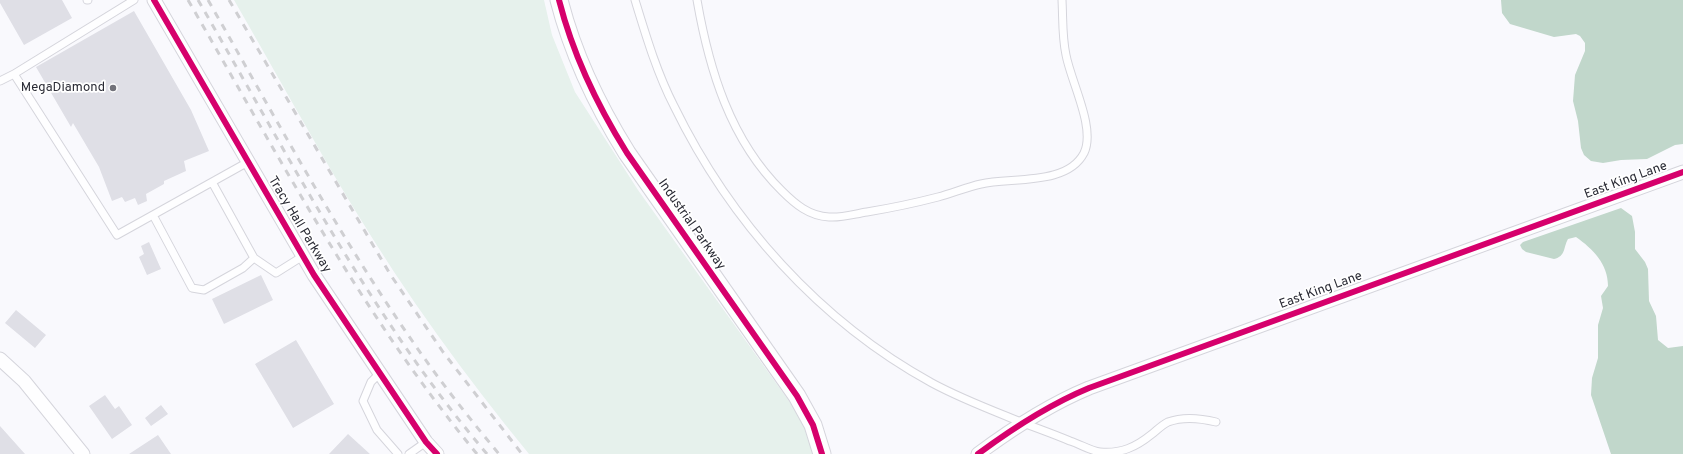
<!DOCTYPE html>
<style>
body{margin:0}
canvas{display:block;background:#f9f9fd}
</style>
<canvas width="1683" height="454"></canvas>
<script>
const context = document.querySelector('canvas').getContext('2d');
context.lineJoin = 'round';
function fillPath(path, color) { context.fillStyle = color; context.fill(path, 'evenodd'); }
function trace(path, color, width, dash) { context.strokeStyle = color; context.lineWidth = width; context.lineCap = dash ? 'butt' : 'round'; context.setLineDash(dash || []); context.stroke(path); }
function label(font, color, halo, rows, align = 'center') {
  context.font = font + ' Overpass,sans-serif'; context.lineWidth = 3.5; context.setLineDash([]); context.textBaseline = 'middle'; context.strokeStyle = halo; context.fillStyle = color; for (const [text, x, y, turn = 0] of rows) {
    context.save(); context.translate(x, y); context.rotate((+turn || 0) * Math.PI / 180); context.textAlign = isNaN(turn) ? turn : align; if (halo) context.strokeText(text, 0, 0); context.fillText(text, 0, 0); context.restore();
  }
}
fillPath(new Path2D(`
 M234,0H544L552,35L575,92L638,190L796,411L807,431L814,454H529C465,376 405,293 353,207C312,139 274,69 234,0Z`), '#e6f1ec');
fillPath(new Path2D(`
 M1501,0H1683V144L1675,145L1647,159L1621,160L1603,163L1591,161L1584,155L1581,148L1578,121L1573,101L1575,75L1585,51V43L1580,36L1576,34L1554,37L1510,24L1502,13Z
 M1621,208L1632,216L1635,232V249L1645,262L1648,269L1649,301L1656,316L1658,340L1668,348L1683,346V454H1611L1591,395L1592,378L1598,358V325L1603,308L1601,296L1608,286C1608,264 1593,249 1576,237L1568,239C1563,248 1566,256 1554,259L1526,252L1522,249L1520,245L1523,242Z`), '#c1d7cb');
fillPath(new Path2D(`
 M0,0H62L72,18L24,45L0,3Z
 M134,11L191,110L209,151L184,161L186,171L164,181V184L146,194L147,201L138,205L135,198L125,202L122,197L112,201L99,167L73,123L71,127L36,67Z
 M149,242L161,269L147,275L139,257L144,254L141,246Z
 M261,275L273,300L224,324L212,299Z
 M16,310L46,335L35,348L5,323Z
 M296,340L334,404L293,428L255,364Z
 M105,395L115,409L119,406L132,425L112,439L89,406Z
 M161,405L168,414L151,426L145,418Z
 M0,426L25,454H0Z
 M348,434L370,454H329Z
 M158,435L171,454H129Z`), '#dfdfe6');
const service = new Path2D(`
 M87,0H88
 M635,0C646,36 657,73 674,106C730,221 819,321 932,383C956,396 981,406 1006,416C1027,425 1049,432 1070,441C1080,444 1091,451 1100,452C1121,454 1136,447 1152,434C1157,430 1162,425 1168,422C1184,416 1200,418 1216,422
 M697,0C709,69 730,140 782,191C795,204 809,216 829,217C842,218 854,214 867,212C891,208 915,203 938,197C953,193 967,187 981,184C1011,177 1067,186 1084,153C1096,128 1071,82 1066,55C1062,37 1063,18 1062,0
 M14,74L134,0
 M0,81L14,74L117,235L248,162
 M212,182L254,258L276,273L303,256
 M153,215L192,288L204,290L243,268L254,258
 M380,373L371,382L363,401L377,430L398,454
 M409,454L426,442`);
const minor = new Path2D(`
 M154,0L314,275L426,442L437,454
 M0,359L24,381L83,454
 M978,454C1013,428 1048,405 1089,388L1683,172`);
const tertiary = new Path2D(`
 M559,0C573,55 597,105 627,153L797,396L813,425L822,454`);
trace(service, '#d5d5dc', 9);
trace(minor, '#d5d5dc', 15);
trace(tertiary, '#d5d5dc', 19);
trace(service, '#fefeff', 7);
trace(minor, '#fefeff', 13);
trace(tertiary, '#fefeff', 17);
trace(new Path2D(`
 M188,0C278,155 362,315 477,454
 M198,0C287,153 372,319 487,454
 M208,0C274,115 337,233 413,342C439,380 469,418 499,454
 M229,0L390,274L443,352L522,454`), '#cfcfd2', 3, [7, 7]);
trace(new Path2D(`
 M154,0L314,275L426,442L437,454
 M559,0C573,55 597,105 627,153L797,396L813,425L822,454
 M978,454C1013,428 1048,405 1089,388L1683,172`), '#d6006c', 6);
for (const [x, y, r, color] of [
 [113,88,4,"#72727a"]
]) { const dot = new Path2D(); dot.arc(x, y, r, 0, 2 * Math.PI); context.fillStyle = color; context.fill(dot); trace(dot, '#fff', 1.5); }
label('13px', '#292a34', '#fff', [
 ["MegaDiamond",105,88]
], 'right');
label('13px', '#292a34', '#fff', [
 ["East King Lane",1626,181,-20],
 ["Tracy Hall Parkway",299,225,59],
 ["Industrial Parkway",691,225,55],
 ["East King Lane",1321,291,-20]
]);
</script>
